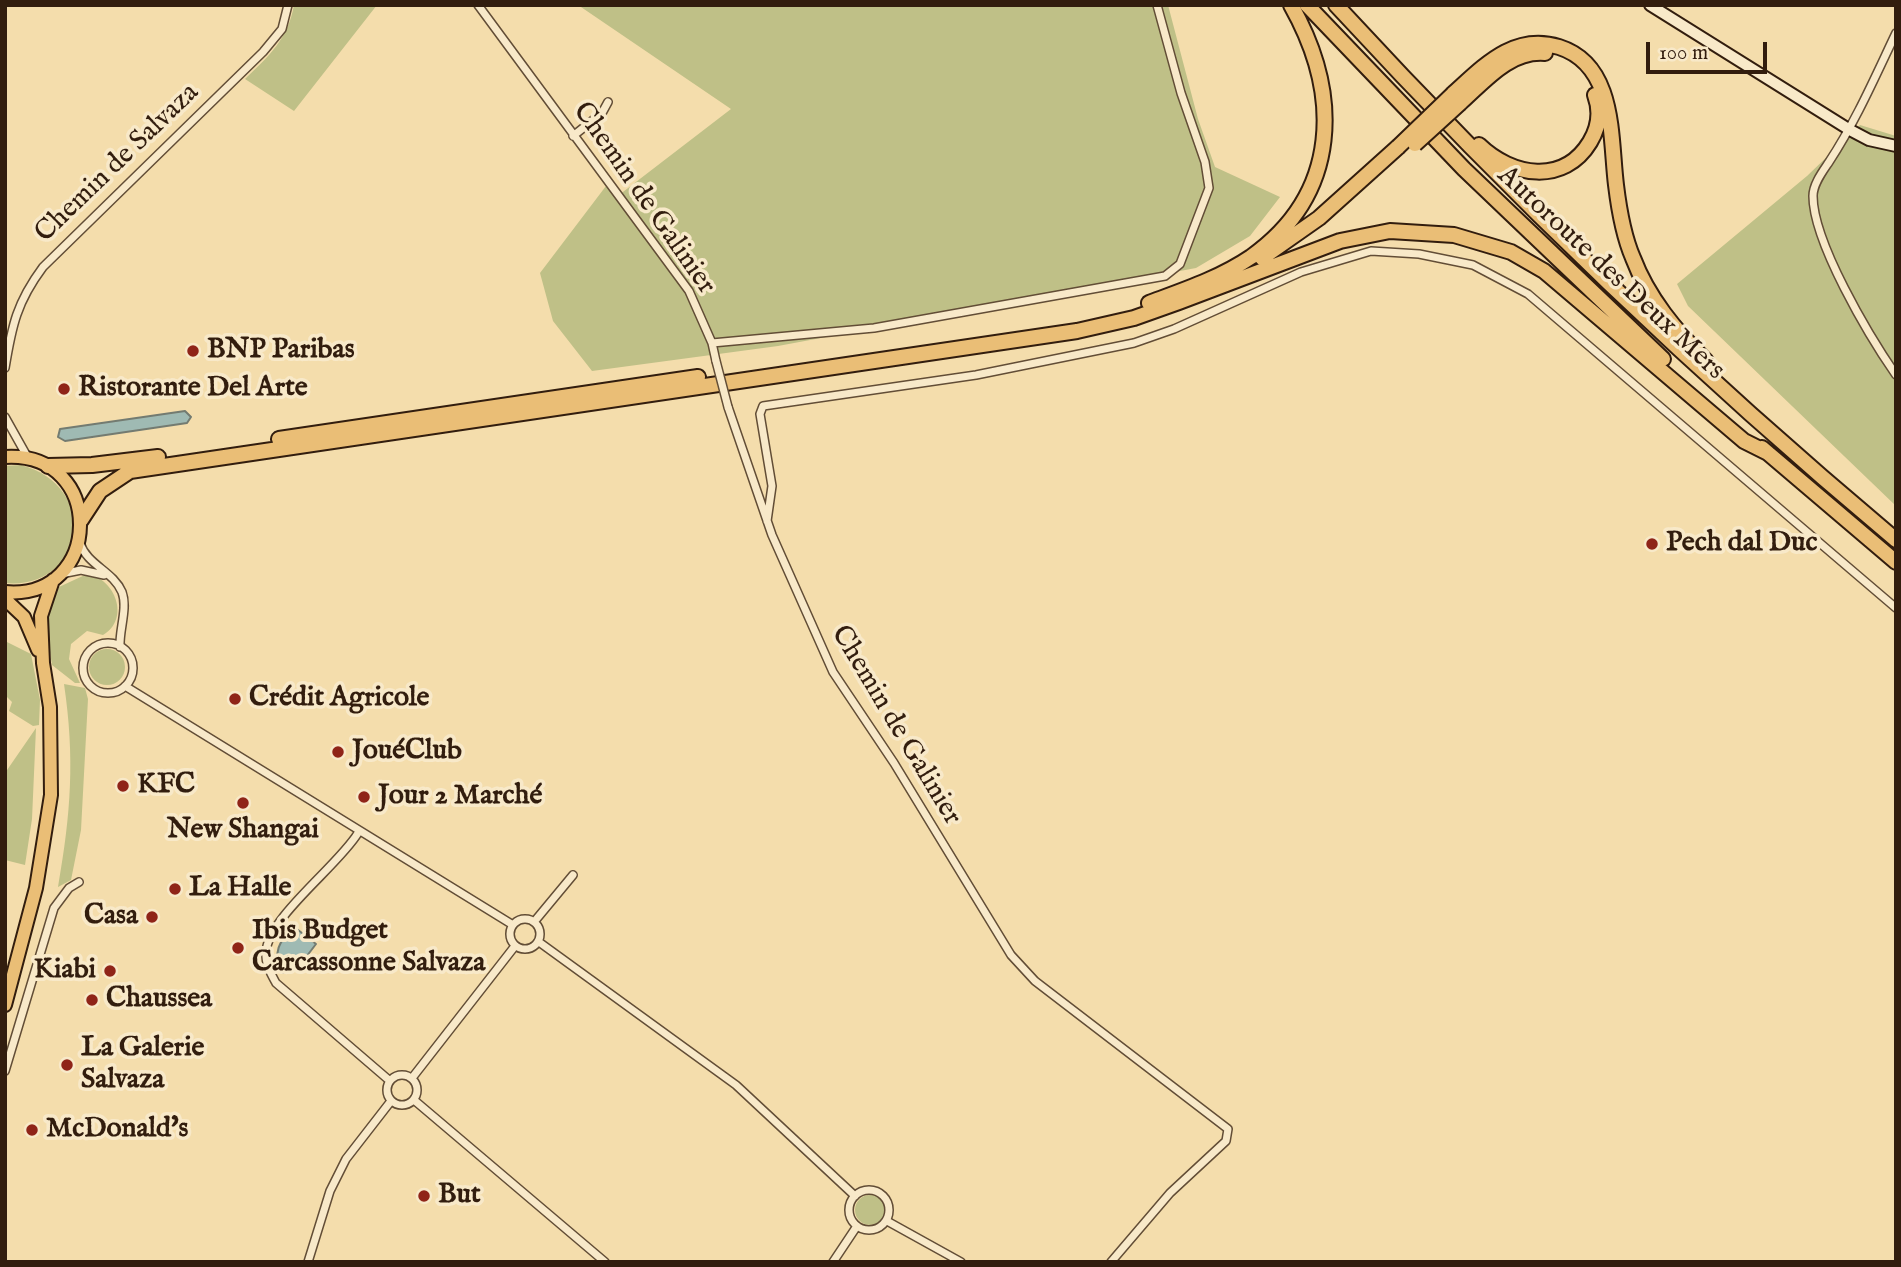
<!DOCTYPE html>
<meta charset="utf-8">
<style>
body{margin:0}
#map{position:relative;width:1901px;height:1267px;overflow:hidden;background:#f4ddac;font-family:"IM FELL English",serif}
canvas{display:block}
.frame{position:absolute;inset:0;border:7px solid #321d0e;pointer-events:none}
.scale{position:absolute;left:1646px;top:42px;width:121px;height:32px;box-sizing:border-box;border:4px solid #321d0e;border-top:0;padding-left:9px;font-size:21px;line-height:24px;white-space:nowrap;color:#321d0e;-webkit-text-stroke:5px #f8e9c9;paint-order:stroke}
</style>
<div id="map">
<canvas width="1901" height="1267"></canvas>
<div class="frame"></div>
<div class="scale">100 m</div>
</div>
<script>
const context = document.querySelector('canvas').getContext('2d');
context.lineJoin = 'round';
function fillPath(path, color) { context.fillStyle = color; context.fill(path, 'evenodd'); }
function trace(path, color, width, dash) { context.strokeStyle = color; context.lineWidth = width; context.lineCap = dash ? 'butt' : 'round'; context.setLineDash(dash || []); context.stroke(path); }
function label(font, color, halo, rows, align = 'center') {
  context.font = font + ' "IM FELL English",serif'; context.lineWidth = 7; context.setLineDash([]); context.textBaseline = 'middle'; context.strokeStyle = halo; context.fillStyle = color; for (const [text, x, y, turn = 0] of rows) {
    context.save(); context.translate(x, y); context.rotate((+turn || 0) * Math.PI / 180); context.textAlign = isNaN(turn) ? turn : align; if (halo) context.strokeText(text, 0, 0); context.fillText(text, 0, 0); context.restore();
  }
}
fillPath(new Path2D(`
 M294,5H377L294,111L245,79C269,56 288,39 294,5Z
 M578,5H1168L1198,119L1215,167L1280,197L1250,236L1196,268L778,346L592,371L553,321L540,273L606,186L619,195L731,109Z
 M1860,125L1896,136V506L1688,306L1677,284L1807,176Z
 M21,465C103,487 83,591 5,583V466Z
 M87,574C115,578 131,619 103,635L87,631L71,644L69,659L80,683H75L52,665L45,621L59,587Z
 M5,641L31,654L40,700L39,725L33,726L9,711L12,702L5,695Z
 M89 667a18 18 0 1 1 36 0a18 18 0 1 1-36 0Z
 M64,684L85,688L88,699L81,830L71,880L58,887C71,813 75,758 64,684Z
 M36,728L32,819L25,865L5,860V773Z
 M855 1210a15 15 0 1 1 30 0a15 15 0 1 1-30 0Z`), '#bfc087');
const water = new Path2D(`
 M185,411L191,417L187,423L65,441L58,437L60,429Z
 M293,926L316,944L300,965L293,963L283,973C270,954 281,940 293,926Z`);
fillPath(water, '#9fbab3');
trace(water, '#737b71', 2);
const minor = new Path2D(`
 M478,5L689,291L712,343L716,361
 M1896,33C1875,77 1856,121 1829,162C1823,171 1813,184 1813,196C1813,242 1869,336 1896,375
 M573,136L602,113L608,102
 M712,343L874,328L1165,276L1180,264L1209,188L1205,162L1181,93L1157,5
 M5,368C12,325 17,302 43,267L263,52L282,29L288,5
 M728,407L772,535L833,672L894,763L1011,955L1035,981L1228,1129L1226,1141L1170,1193L1111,1262
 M5,417L28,458
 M767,521L772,486L760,414L763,406L976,375L1134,343L1174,329L1301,272L1371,251L1419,254L1473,265L1528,294L1896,608
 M80,543C87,565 113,571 122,592C128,608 119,630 120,647
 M61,574L81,570L104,575
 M83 668a25 25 0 1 1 50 0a25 25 0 1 1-50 0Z
 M125,686L513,925
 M358,833C339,865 268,917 266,952C265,964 271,974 276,983L390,1081
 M510 934a15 15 0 1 1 30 0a15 15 0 1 1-30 0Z
 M534,922L573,875
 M539,942L736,1085L855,1196
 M5,1071L54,908L69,888L79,882
 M387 1090a15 15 0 1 1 30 0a15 15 0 1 1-30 0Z
 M412,1078L515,946
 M414,1100L605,1262
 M849 1210a20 20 0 1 1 40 0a20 20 0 1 1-40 0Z
 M887,1221L961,1262
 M308,1262L330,1191L346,1159L391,1101
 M833,1262L857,1226`);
const secondary = new Path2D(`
 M1650,5L1850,130L1869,140L1896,146`);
const primary = new Path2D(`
 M5,457C107,451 103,601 5,592
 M5,599L24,617L38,650
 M5,1005L36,888L51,795L50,707L43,663L41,616L53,580`);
const motorway = new Path2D(`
 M1307,5L1464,169L1663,359
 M1336,5C1511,195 1698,374 1896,540
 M1453,94C1484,66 1514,33 1559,47C1616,65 1610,137 1616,185C1619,210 1623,235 1633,258C1648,298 1676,331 1706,361
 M1460,103C1484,82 1509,50 1545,53
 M1479,145C1512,177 1564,185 1590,142C1599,127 1601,111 1595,95
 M1262,258L1319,218L1398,147
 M1149,303C1184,290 1220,278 1251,257C1341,193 1341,94 1291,5
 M279,439L698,377
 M1762,448L1896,562
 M48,466L92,465L158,457
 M81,520L100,491L130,471L1077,331L1134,318L1179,302L1340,241L1390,231L1454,235L1511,252L1544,271L1744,441L1768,453`);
trace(minor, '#624d36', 10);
trace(secondary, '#321d0e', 14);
trace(primary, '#321d0e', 16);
trace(motorway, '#321d0e', 18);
trace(minor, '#f8e9c9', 7);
trace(secondary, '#f8e9c9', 10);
trace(primary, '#eabe76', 12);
trace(motorway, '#eabe76', 14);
const minorBridge = new Path2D(`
 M716,361L728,407`);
const motorwayBridge = new Path2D(`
 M1415,144L1460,103
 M1398,147L1453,94`);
trace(minorBridge, '#624d36', 10, []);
trace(motorwayBridge, '#321d0e', 18, []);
trace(minorBridge, '#f8e9c9', 7);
trace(motorwayBridge, '#eabe76', 14);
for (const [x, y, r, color] of [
 [193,351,7,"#8f2418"],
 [64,389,7,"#8f2418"],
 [1652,544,7,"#8f2418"],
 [235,699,7,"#8f2418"],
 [338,752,7,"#8f2418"],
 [123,786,7,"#8f2418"],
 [364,797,7,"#8f2418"],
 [243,803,7,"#8f2418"],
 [175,889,7,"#8f2418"],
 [152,917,7,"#8f2418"],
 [238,948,7,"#8f2418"],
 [110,971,7,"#8f2418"],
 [92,1000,7,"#8f2418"],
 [67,1065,7,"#8f2418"],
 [32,1130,7,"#8f2418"],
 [424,1196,7,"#8f2418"]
]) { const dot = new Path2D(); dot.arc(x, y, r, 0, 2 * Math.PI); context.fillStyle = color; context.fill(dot); trace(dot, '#f8e9c9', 2.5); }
label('28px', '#321d0e', '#f8e9c9', [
 ["Chemin de Salvaza",118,164,-44],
 ["Chemin de Galinier",643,199,55],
 ["Autoroute des Deux Mers",1610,274,43],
 ["Chemin de Galinier",895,726,59]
]);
label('bold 28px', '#321d0e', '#f8e9c9', [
 ["BNP Paribas",207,351],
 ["Ristorante Del Arte",78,389],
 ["Pech dal Duc",1666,544],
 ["Crédit Agricole",249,699],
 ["JouéClub",352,752],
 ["KFC",137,786],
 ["Jour 2 Marché",378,797],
 ["New Shangai",243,831,"center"],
 ["La Halle",189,889],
 ["Casa",138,917,"right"],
 ["Ibis Budget",252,932],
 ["Carcassonne Salvaza",252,964],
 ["Kiabi",96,971,"right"],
 ["Chaussea",106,1000],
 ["La Galerie",81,1049],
 ["Salvaza",81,1081],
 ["McDonald's",46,1130],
 ["But",438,1196]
], 'left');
</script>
